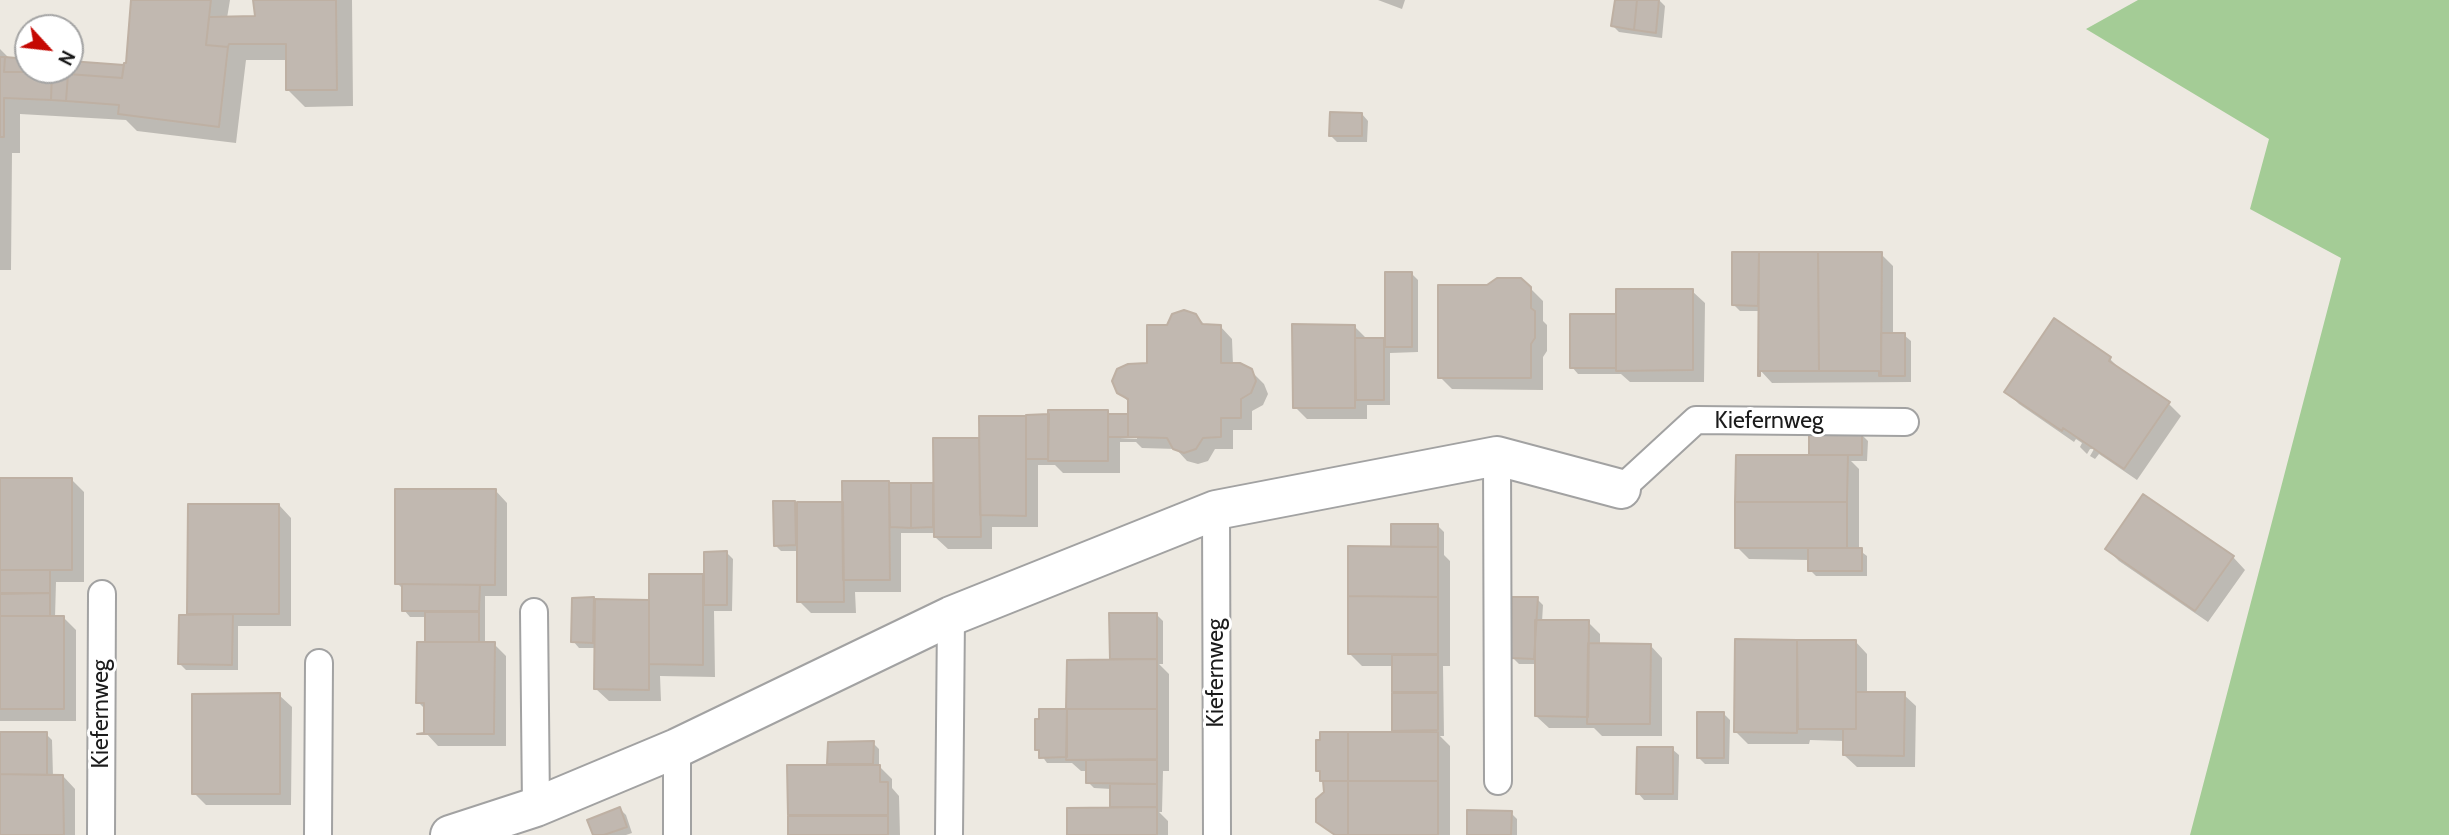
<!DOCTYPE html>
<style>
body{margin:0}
#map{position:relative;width:2449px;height:835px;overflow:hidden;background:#ede9e1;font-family:Cabin,sans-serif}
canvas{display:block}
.north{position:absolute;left:14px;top:14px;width:70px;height:70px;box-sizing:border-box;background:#fff;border:2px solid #a4a4a4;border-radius:50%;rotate:117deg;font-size:19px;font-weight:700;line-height:28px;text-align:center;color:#1b1b1b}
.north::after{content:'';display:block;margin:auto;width:24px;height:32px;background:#c50802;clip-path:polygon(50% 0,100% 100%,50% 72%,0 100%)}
</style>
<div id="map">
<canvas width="2449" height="835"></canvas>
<div class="north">N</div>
</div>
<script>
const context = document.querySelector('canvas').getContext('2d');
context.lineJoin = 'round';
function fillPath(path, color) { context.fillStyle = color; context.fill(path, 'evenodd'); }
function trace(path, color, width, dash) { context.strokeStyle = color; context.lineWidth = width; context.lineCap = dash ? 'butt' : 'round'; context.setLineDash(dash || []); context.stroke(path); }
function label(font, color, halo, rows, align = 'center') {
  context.font = font + ' Cabin,sans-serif'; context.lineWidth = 6; context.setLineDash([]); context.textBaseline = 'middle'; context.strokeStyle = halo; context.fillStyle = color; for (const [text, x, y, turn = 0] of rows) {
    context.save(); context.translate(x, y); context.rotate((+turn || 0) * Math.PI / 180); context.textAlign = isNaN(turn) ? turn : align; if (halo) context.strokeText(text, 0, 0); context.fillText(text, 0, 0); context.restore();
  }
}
fillPath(new Path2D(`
 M2138,0H2449V835H2190L2341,258L2250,209L2269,139L2086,29Z`), '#a4cc96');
fillPath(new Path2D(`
 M133,0H230L227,18H257L256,0H352L353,106L305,107L288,90V60H246L236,143L137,131L126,120L20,114V153H12L11,270H0V49L11,60L28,61V70H70V63L125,67L128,64Z
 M1378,0H1405L1402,9Z
 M1617,0H1659L1665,6L1662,38L1619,32L1613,26Z
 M1362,114L1368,121L1367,142H1337L1331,136Z
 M1734,254H1881L1893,266V335H1904L1911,341V382L1772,383L1760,370V311H1740L1733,304Z
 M1411,273L1418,280V352L1390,353V405H1367V419H1307L1295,407L1355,327L1368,340H1387Z
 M1530,288L1543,301V321L1547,325V351L1543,357V390L1452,389L1440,377Z
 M1692,291L1705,303L1704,382H1630L1621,374H1578L1572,367Z
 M1195,315L1206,326H1220L1232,339L1233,365L1251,371L1264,384L1268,394L1263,405L1252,411V430H1233V449H1215L1208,461L1198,464L1187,461L1176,449L1142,448L1136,442H1120V473H1063L1055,465H1038V527H992V549H948L935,537V533H901V592H855L856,613H811L799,601L798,551H781L775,545L795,503L798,506L844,504L889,482L891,485L935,484V439H981L1028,418L1107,412L1111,416H1130V403L1118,392L1149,365L1168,326ZM1120,435H1137V439L1120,438Z
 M2110,359L2122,371L2169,404L2181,416L2137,480L2099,454L2095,459L2090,456L2094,449H2090L2087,454L2080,447L2082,443L2076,439L2074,442L2019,404L2006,391Z
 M1861,434L1868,441L1867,461H1851L1859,469V550L1867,556V576H1816L1810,570V560L1749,559L1737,547L1811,457Z
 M0,480H72L84,492V582H56L55,618H64L76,630V721H0Z
 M495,490L507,503V596H485V644H494L506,656V746H438L426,733V710L418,702L427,644V617H410L404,610V590L397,583Z
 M279,505L291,518V626H238V670H186L180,664L191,616L188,613Z
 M1438,526L1444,532V555L1450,561V666H1443L1444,736H1440L1450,746V835H1335L1318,821L1326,793L1322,774L1318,770L1397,733L1394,730V666H1362L1350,654L1393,548Z
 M2107,549L2233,557L2245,570L2208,622L2119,561Z
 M727,553L733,559L732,611H714L715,677L660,676L661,701H609L596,689L597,648H579L573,641L593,599L650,602L702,575L706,579Z
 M1537,599L1543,605L1542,622H1588L1600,634V645H1650L1662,658V736H1602L1594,728H1549L1536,716V664H1519L1513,658Z
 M1157,615L1163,621V664H1159L1169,674V771H1163L1162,812H1159L1168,821V835H1069L1115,809L1111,806V789L1094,788L1088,782V771H1081L1072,763H1047L1037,749L1069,710L1115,661L1112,658Z
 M1736,641H1855L1867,654V694H1903L1916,706L1915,767H1857L1844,755V741L1810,740L1809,744H1748L1736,732Z
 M279,695L292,707L291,805H206L194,793Z
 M1724,714L1730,720L1729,764H1705L1699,758Z
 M0,733L46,734L52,740L53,776H63L75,789V835H0Z
 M873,743L879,749V766L892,779V788L899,796L900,835H790L789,767H833L829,764Z
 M1672,749L1679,755L1678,800H1644L1638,793Z
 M620,809L626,815L632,833L626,835H595Z
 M1511,813L1517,819V835H1468Z`), '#0003');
const building = new Path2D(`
 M131,0H211L206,45L228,47L219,127L118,114L119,105L66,101L68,74L122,78L124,63H126Z
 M253,0H336L337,90H286V44H229L228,47L206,45L209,17L255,16Z
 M1615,0H1637L1634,30L1611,26Z
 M1637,0H1659L1656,33L1634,30Z
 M0,57H5L4,72H52L51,100L4,98V137H0Z
 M5,57L28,59V70H70V61L124,65L122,78L68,74L66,101L51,100L52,72H4Z
 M1330,112L1362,113V136H1329Z
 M1732,252H1759L1758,306L1732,305Z
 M1759,252H1818L1819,371H1760V376H1758Z
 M1818,252H1882L1881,376H1879V371H1819Z
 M1385,272H1412V347H1385Z
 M1497,278H1521L1531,287V308L1535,311V338L1531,344V378H1438V285H1487Z
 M1616,289H1693V370L1616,371Z
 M1184,310L1196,314L1202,324L1221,325V363H1240L1252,369L1256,381L1251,393L1241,399V418H1221V437L1203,438L1196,449L1184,453L1173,449L1167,438L1128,437V399L1117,393L1112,381L1117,369L1128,364L1147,363V325H1167L1172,314Z
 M1570,314H1616V368H1570Z
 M2054,318L2111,357L2109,361L2170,402L2124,469L2063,428L2062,431L2004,392Z
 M1292,324L1355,325V408H1293Z
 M1881,333H1905V376H1881Z
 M1355,338H1384V400H1356Z
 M1048,410H1108V461H1048Z
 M1049,414L1048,459H1026V415Z
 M1108,414H1128V437H1108Z
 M979,416H1026V516L980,515Z
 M1809,433H1862V455H1809Z
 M933,438H979L981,537H934Z
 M1736,455H1848L1847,502H1735Z
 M0,478H72V570H0Z
 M842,481H889L890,580H843Z
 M889,483H911V528L890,527Z
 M911,483H933V527L911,528Z
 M395,489H496L495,585L395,584Z
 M2143,494L2234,556L2195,611L2105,549Z
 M773,501H795L796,545L774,546Z
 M797,502H843L844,602H797Z
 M1735,502H1847V548H1735Z
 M188,504H279V614H187Z
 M1391,524H1438V547H1391Z
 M1348,546L1438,547V597L1348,596Z
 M1808,548H1862V571H1808Z
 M727,551V605H704V552Z
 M0,570H50V593H0Z
 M649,574H703V665L649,664Z
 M402,584L480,585L479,611H402Z
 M50,593V616H0V594Z
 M1348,596L1438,597V654H1348Z
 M594,597L593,643L571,642L572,598Z
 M1512,597H1538L1534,659L1511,658Z
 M595,599L649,600V690L594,689Z
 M425,612H479V642H425Z
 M1109,613H1157V659H1110Z
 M233,614L232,665L178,664L179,615Z
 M0,616H64V709H0Z
 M1535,620H1589L1588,717L1535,716Z
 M1735,639L1797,640V733L1734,732Z
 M1797,640H1856V729H1798Z
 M417,642H495L494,734H417L424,733V703H416Z
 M1588,643L1651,644L1650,724H1587Z
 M1392,655H1438V692H1392Z
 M1157,659V709H1066L1067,660Z
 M1856,692H1905L1904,756L1843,755V729H1856Z
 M280,693V794H192V694Z
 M1392,693H1438V730L1392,731Z
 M1039,709H1067V757L1039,758V750H1035V719H1039Z
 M1067,709H1157V759L1066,760Z
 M1697,712H1724V758H1697Z
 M0,732H47V775L0,774Z
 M1320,732H1348V781H1320V771H1316V740H1320Z
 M1348,732H1438V781H1348Z
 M874,741L873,764H827L828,742Z
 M1637,747H1673V794H1636Z
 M1086,760H1157V784L1086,783Z
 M787,765H880V782H888V815H788Z
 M0,774L63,775L64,835H0Z
 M1323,781H1348V835H1335L1316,822V799L1324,792Z
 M1348,781H1438V835H1348Z
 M1110,784H1157V807H1110Z
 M620,807L627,827L604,835H593L587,820Z
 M1157,807V835H1067V808Z
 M1467,810L1512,811L1511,835H1467Z
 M788,816H888V835H788Z`);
fillPath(building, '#c1b8b0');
trace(building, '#beb0a3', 2);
const service = new Path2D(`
 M1497,456L1498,781
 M1621,489L1696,420L1905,422
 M1216,510L1217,835
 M534,612L536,807
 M677,748V835
 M101,835L102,594
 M318,835L319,663
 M949,835L951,616`);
const minor = new Path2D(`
 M450,835L536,807L677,748L951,616L1216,510L1497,456L1621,489`);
trace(service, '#a2a2a2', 30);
trace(minor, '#a2a2a2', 42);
trace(service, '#fff', 26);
trace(minor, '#fff', 38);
label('23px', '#1b1b1b', '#fff', [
 ["Kiefernweg",1769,421],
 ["Kiefernweg",1216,673,-90],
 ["Kiefernweg",101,714,-90]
]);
</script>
